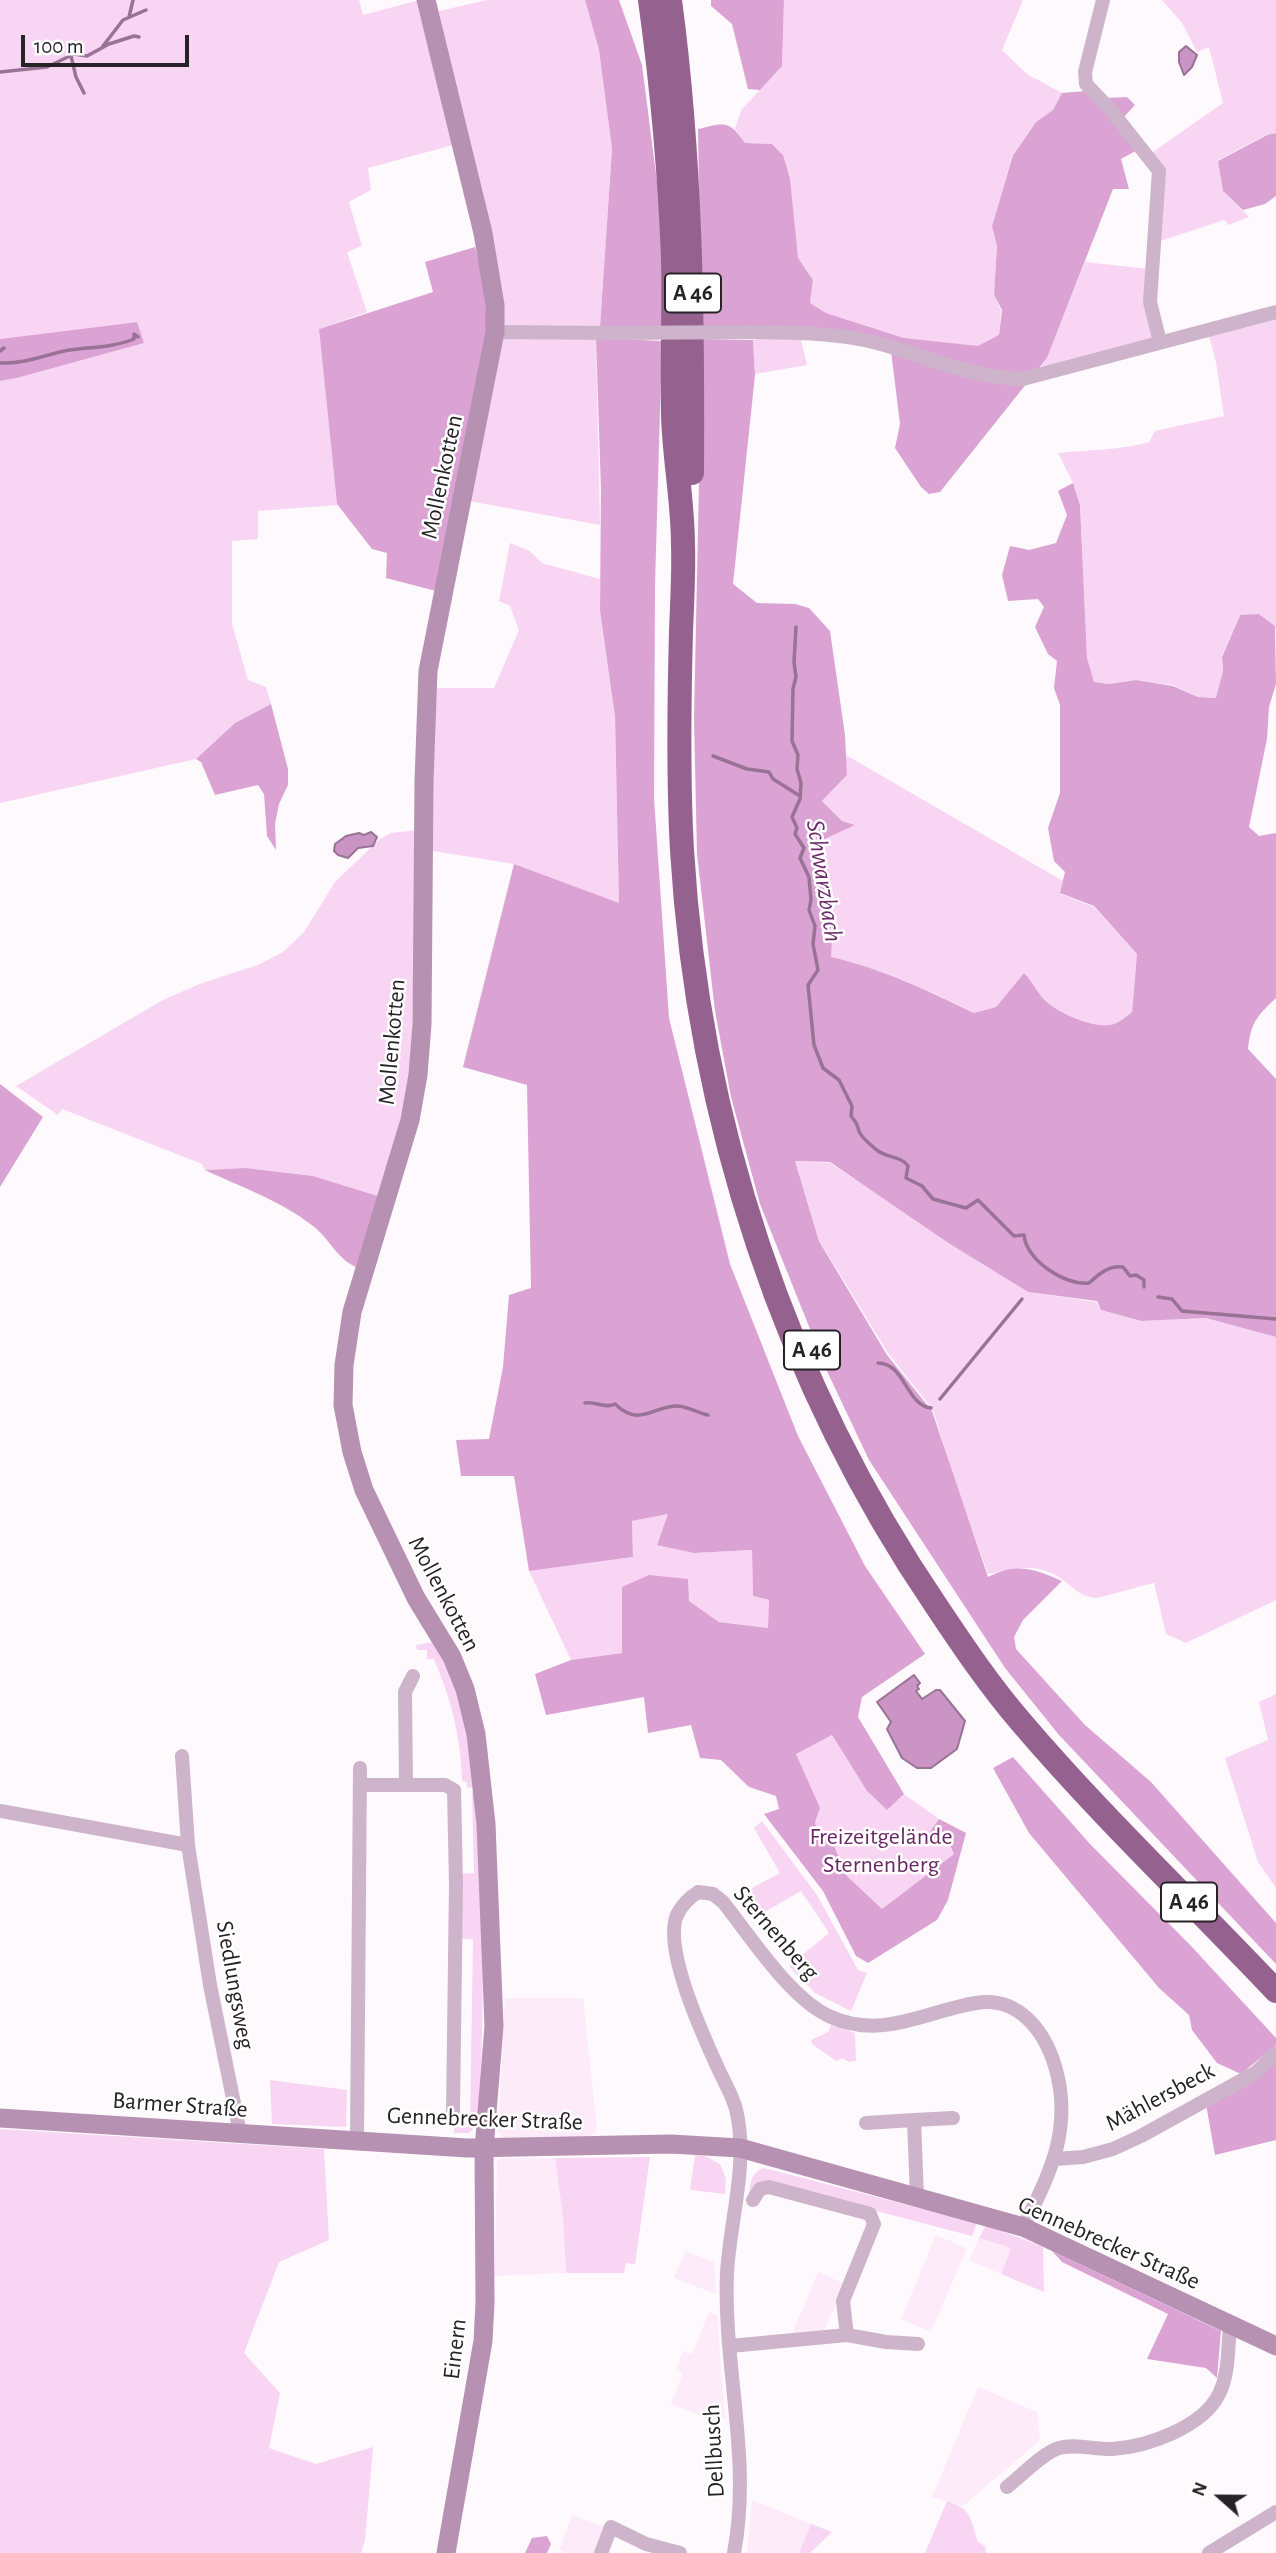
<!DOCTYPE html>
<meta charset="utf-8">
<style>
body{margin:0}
#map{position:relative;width:1276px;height:2553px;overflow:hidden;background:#fef9fd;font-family:"Alegreya Sans",sans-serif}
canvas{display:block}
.north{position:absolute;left:1185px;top:2462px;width:70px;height:70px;-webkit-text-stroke:5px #fff;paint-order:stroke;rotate:291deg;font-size:19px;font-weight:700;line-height:28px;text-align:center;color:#262226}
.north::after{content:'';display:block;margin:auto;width:24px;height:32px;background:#262226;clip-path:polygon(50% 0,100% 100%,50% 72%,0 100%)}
.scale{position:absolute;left:21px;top:35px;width:168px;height:32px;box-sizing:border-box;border:4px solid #262226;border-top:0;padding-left:9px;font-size:21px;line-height:24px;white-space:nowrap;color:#262226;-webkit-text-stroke:5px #fff;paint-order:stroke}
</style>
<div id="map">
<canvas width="1276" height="2553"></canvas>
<div class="north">N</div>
<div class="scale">100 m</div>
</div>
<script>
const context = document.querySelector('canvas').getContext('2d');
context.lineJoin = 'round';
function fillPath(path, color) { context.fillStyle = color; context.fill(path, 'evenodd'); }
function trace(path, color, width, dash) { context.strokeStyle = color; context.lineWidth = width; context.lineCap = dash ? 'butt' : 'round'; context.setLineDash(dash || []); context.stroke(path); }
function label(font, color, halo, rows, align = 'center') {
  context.font = font + ' "Alegreya Sans",sans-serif'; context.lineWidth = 5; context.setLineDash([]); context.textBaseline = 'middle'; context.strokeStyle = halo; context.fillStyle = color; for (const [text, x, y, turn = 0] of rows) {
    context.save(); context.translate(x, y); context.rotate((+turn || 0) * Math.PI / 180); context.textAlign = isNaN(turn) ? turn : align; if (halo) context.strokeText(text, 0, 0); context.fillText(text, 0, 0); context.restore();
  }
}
fillPath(new Path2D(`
 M505,1998H583L597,2129L588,2139L506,2140L498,2132Z
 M500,2158H555L563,2217L566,2273L493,2276L495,2263L497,2162Z
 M936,2235L967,2248L931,2332L901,2319Z
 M979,2238L1011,2248L1001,2274L969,2260Z
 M685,2251L714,2262L716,2294L674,2278Z
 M818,2272L845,2284L833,2311L824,2330L792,2334Z
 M709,2312L717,2315L725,2418L717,2422L671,2404L683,2373L676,2370L683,2351L692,2354Z
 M978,2387L1037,2412L1040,2440L963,2506L932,2497Z
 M752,2500L811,2524L799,2553H747Z
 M572,2515L607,2528L598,2553H567L559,2550Z`), '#fdebfa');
fillPath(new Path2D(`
 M0,0H359L363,15L416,1L453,145L368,168L371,190L349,202L362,246L347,252L367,312L319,329L337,505L258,511V539L232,541V624L248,680L266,687L271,704L235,723L196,759L0,803V381L17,378L143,343L137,322L0,339Z
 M487,0H585L599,50L612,149L600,327L502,326L435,12Z
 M784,0H1023L1002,50L1027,74L1062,93L1053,110L1036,122L1013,154L992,226L997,246L994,295L1001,310L999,336L978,347L904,338L826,313L810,303L813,280L797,257L790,176L782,154L772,144L745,143L735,128L742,109L782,66Z
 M1162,0H1276V133L1266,135L1218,160L1223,191L1249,217L1229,225L1224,220L1157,242L1162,171L1150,154L1223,103L1209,47L1197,52L1182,23Z
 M1085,262L1149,269L1157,340L1036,373L1047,358Z
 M1276,316V632L1275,626L1259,614L1239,616L1222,656L1223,671L1217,698L1198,697L1173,685L1136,680L1109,684L1093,682L1087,658L1080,504L1073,483L1058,453C1087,450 1122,450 1149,442L1155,431L1224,416L1216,362L1208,332Z
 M500,336L596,338L600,525L469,501Z
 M800,336L807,365L755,374L753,340Z
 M510,543L530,551L542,563L600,579V612L615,717L619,904L514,864L427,850L433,688H494L519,630L510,606L499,601Z
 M846,755L1063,881L1061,894L1094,907L1137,954L1132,1012C1127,1016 1120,1022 1114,1024C1098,1030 1061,1014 1048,1003C1038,995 1033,982 1024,973L996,1007L974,1013C927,989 881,969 830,957L833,921L830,874L816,843L854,825L842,821L822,801L847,775Z
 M417,830L411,1082L378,1196L313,1176L247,1168L205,1170L202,1164L62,1109L58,1115L16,1086L163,1000L202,983L258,965L283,952L304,932L335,882L380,839L391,833Z
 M795,1161L830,1163L1028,1292L1096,1302L1101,1310L1140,1321L1207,1318L1276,1337V1600L1186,1643L1166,1634L1154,1583C1143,1585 1101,1598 1095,1598C1081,1596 1077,1591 1067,1583C1039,1561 1019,1568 988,1574L956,1484L933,1410L888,1353L819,1240Z
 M669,1514L657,1544L694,1553L752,1550L753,1596L769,1600L768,1628L719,1622L689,1601L622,1587V1653L571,1660L529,1571L633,1557L632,1521Z
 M434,1642C460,1685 471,1737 475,1787L467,1788V1782L462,1781C461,1736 451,1700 434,1659H427V1650H417L416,1645Z
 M1276,1694V1888L1258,1862L1225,1758L1268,1740L1259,1702Z
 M832,1735L867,1791L887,1810L904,1794L939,1819L923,1842L947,1839L954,1854L882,1909L847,1876L818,1834L796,1753Z
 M475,1792C482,1903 487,2014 477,2125L469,2133H454V2127H470L473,1939H458V1874L474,1873L472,1793Z
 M762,1821L817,1895L858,1970L867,1973L851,2011L815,1993L789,1966L829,1933L801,1891L754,1918L739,1895L780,1873L754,1828Z
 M831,2025L855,2033L856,2061L849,2062L842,2058L836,2061L812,2044L811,2040L828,2032Z
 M270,2080L347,2090L346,2127L272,2124Z
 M0,2129L324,2149L329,2240L279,2262L244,2353L280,2393L269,2448L316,2464L373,2447L365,2540L361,2553H0Z
 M695,2155L705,2156L720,2164L726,2179L725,2194L690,2190Z
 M650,2157L635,2264L626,2263L624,2273H566L563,2217L555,2158Z
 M764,2168L977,2223L972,2236L773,2184L748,2201C750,2187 749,2173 764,2168Z
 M986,2225L1043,2247L1044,2292L1001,2274L1011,2248L979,2238Z
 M947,2501C973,2510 970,2518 978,2542L985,2546L986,2553H925Z
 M811,2524L832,2532L810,2553H799Z`), '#f9d5f4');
fillPath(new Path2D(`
 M585,0H619L642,65L659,197L663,326L600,327L612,149L599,50Z
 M711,0H784L782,66L760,90L748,89L732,24L711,6Z
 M1086,91L1107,98L1127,97L1135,105L1121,120L1141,148L1121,159L1129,189H1113L1047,358L940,492L929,494L921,487L895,448L900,424L890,343L701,327L698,129C724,123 729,119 745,143L772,144L783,155L790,178L798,258L813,280L810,303L826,313L904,338L978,346L999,335L1002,310L994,295L997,246L992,226L1013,155L1036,122L1053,110L1062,93Z
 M1276,133V196L1265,204L1243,210L1223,191L1218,161L1267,135Z
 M475,247L483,279L488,330L436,591L386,578L387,553L372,549L337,504L319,329L433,292L425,262Z
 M137,322L144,343L17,378L0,381V339Z
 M596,338L662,341L655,585L654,798L669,1018L730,1264L798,1436L865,1566L925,1654L862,1697L858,1717L904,1794L887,1810L867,1791L832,1735L796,1754L820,1808L815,1822L818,1833L827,1830L847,1876L882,1909L954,1854L947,1839L922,1843L939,1819L966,1833L948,1900L937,1920L868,1963L856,1956L823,1891L764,1814L779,1809L776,1796L749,1787L721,1760L700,1758L691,1725L648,1733L644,1697L546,1715L535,1674L571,1660L622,1653V1587L649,1575L688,1579L689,1601L719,1622L768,1628L769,1600L753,1596L752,1550L694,1553L657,1545L668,1514L632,1521L633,1557L529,1571L514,1476H461L456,1440L489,1439L503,1367L509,1295L531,1288L527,1085L463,1067L514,864L619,903L615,717L600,611L601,490Z
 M702,339L753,340L755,375L733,584L757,603L795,604L809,608L830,631L845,735L847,775L822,801L842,821L855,825L816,843L830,874L833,921L831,957C883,969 926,990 974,1013L996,1007L1024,973C1033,982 1038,995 1048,1003C1061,1014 1097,1030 1114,1024C1120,1022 1127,1016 1132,1012L1137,954L1094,906L1060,893L1065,872L1054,861L1048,828L1060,793V705L1054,688L1057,661L1048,654L1035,627L1044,607L1038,599L1008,601L1002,575L1010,546L1029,550L1056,543L1067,515L1058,491L1073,483L1080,505L1087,658L1094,682L1109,684L1136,680L1173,686L1198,697L1216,698L1223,671L1222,657L1240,615L1259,614L1275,626L1276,684L1269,707L1267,739L1249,827L1259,836L1276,833V998C1257,1016 1251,1022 1248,1049L1276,1079V1337L1206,1318L1141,1321L1101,1310L1097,1301L1028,1292L947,1242L830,1162L795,1161L819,1241L887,1355L932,1411L988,1577C1016,1562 1035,1569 1062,1581L1023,1620L1014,1637L1016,1649L1085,1725L1151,1782L1276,1923V1964L1059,1735L1005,1668L869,1460L826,1369L760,1204L731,1097L715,1011L697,854L694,719Z
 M271,704L288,769V785L279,804L275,824L276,850L267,836L264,794L258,785L215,795L201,762L196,759L235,723Z
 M0,1084L43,1117L0,1187Z
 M246,1168L313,1176L378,1196L356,1267C337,1259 329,1238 313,1226C281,1201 241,1187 205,1170Z
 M1013,1757L1090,1844L1192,1947L1276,2038V2045L1241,2074L1217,2063L1192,2030L1189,2015L1159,1988L1029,1833L993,1768Z
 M1276,2061V2140L1215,2155L1206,2104L1246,2086Z
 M1052,2251L1221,2331L1217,2378L1206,2368L1147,2359L1168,2314L1062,2262Z
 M547,2536L551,2544L547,2553H525L532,2538Z`), '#dba3d4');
const water = new Path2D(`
 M1186,46L1197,55L1192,67L1184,75L1179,62V52Z
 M371,832L377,837L373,846L358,848L348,858L338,855L334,851L335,844L346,836L359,833L364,835Z
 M914,1675L920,1683L917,1686L919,1689L916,1691L922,1699L936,1690H940L965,1721L957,1749L931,1768H917L902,1758L887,1729L891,1722L877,1702Z`);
fillPath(water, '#ca94c4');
trace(water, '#997295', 2);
trace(new Path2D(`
 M129,17L133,0
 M103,46L123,20L146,10
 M71,56L76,77L84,93
 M0,72L47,67L74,54L87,56L109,44L134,36L139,37
 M0,351L4,348
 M0,363C22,364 43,356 64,351C87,347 112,348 134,339V334L138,337
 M796,627L794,662L796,677L793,689L792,741L798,755L797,769L801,783L800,799L792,817L797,828L795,834L804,848L800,858L809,877L811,900L809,910L815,926L813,944L818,970L808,985L814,1045L823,1068L839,1080L852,1106L851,1116C856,1122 857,1124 859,1131C861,1137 873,1147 878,1151C888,1158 901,1156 908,1166L906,1178L922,1186L933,1199L966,1208L978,1200L1014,1236L1024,1235C1026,1260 1065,1286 1089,1283C1099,1274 1109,1265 1123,1267L1130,1276L1136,1275L1144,1280V1287
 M713,756L747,769L769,772L773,779L800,796
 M1158,1297L1172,1299L1182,1311L1276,1319
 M878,1363C905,1363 906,1405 931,1408
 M940,1399L1022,1299
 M585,1403C596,1401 605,1409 615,1404C640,1428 653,1406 677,1406C687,1406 698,1413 708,1415`), '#997295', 3.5);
trace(new Path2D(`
 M1103,0L1085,72L1086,84L1110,109L1159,171L1150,302L1160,342
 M495,332L614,333
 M748,332C792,333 834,332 877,343C930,357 966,377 1023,379L1276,312
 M182,1756L188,1845L210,1985L240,2133
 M360,1785H406L405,1692L413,1676
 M406,1785H445L454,1790L456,1884L453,2112
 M0,1811L188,1845
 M914,2120L953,2118
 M866,2123L914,2120L917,2196
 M357,2139L360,1768
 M1055,2159L1083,2157L1113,2149L1141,2136L1255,2073L1276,2053
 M753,2200L760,2189L769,2187L870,2214L874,2224L843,2301L847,2335
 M730,2346L847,2335L886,2342L918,2344
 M1007,2487C1020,2477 1044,2452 1059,2448C1076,2443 1095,2450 1112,2449C1147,2447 1203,2427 1219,2394C1229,2375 1228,2346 1230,2325
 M601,2553L611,2527L646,2544L680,2553
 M734,2553C752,2459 723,2367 727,2273C730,2219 749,2164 736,2109C732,2094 723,2080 717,2066C702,2033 663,1948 677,1915C682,1904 689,1898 698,1892L713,1894L723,1902C751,1937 791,2000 831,2017C883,2040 926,2011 976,2003C1018,1996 1044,2030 1055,2066C1073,2126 1051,2174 1023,2227
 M1209,2553L1276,2512`), '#cdb4ca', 14);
trace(new Path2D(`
 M426,0L483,233L495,305V332L428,671L424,781L422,1024L418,1075L410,1120L352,1312L344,1365L343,1405L352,1452L364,1490L416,1598L452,1657L465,1689L476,1734L486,1824L494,2026L484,2149L485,2303L483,2341L446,2553
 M0,2118L467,2148L671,2144L740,2148L1023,2227L1276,2346`), '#b691b1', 19);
trace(new Path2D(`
 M650,0C662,87 670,174 673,261C674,312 672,363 673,414C674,458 683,501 683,545C684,574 682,603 681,632C679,705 678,778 682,850C698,1120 785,1384 937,1607C963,1646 990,1686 1021,1722C1101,1816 1191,1901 1276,1991
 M670,0C691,158 693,314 692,473`), '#956290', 24);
trace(new Path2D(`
 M614,333L748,332`), '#cdb4ca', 14);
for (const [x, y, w] of [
 [693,293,56],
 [812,1350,56],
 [1189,1902,56]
]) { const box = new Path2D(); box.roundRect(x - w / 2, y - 19.5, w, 39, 5); context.fillStyle = '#fff'; context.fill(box); trace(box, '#262226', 2); }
label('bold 23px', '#262226', null, [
 ["A 46",693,293],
 ["A 46",812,1350],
 ["A 46",1189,1902]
]);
label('24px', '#262226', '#fff', [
 ["Mollenkotten",442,477,-78],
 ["Mollenkotten",392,1042,-85],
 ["Mollenkotten",444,1594,62],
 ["Sternenberg",776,1933,49],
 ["Siedlungsweg",235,1985,80],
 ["Mählersbeck",1160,2097,-28],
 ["Barmer Straße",180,2105,4],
 ["Gennebrecker Straße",485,2119,2],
 ["Gennebrecker Straße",1109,2243,24],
 ["Einern",455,2349,-83],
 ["Dellbusch",714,2451,-93]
]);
label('24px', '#692864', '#fff', [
 ["Freizeitgelände",881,1837],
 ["Sternenberg",881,1865]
]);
label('italic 26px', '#6e2d69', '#fff', [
 ["Schwarzbach",824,881,81]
]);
</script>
